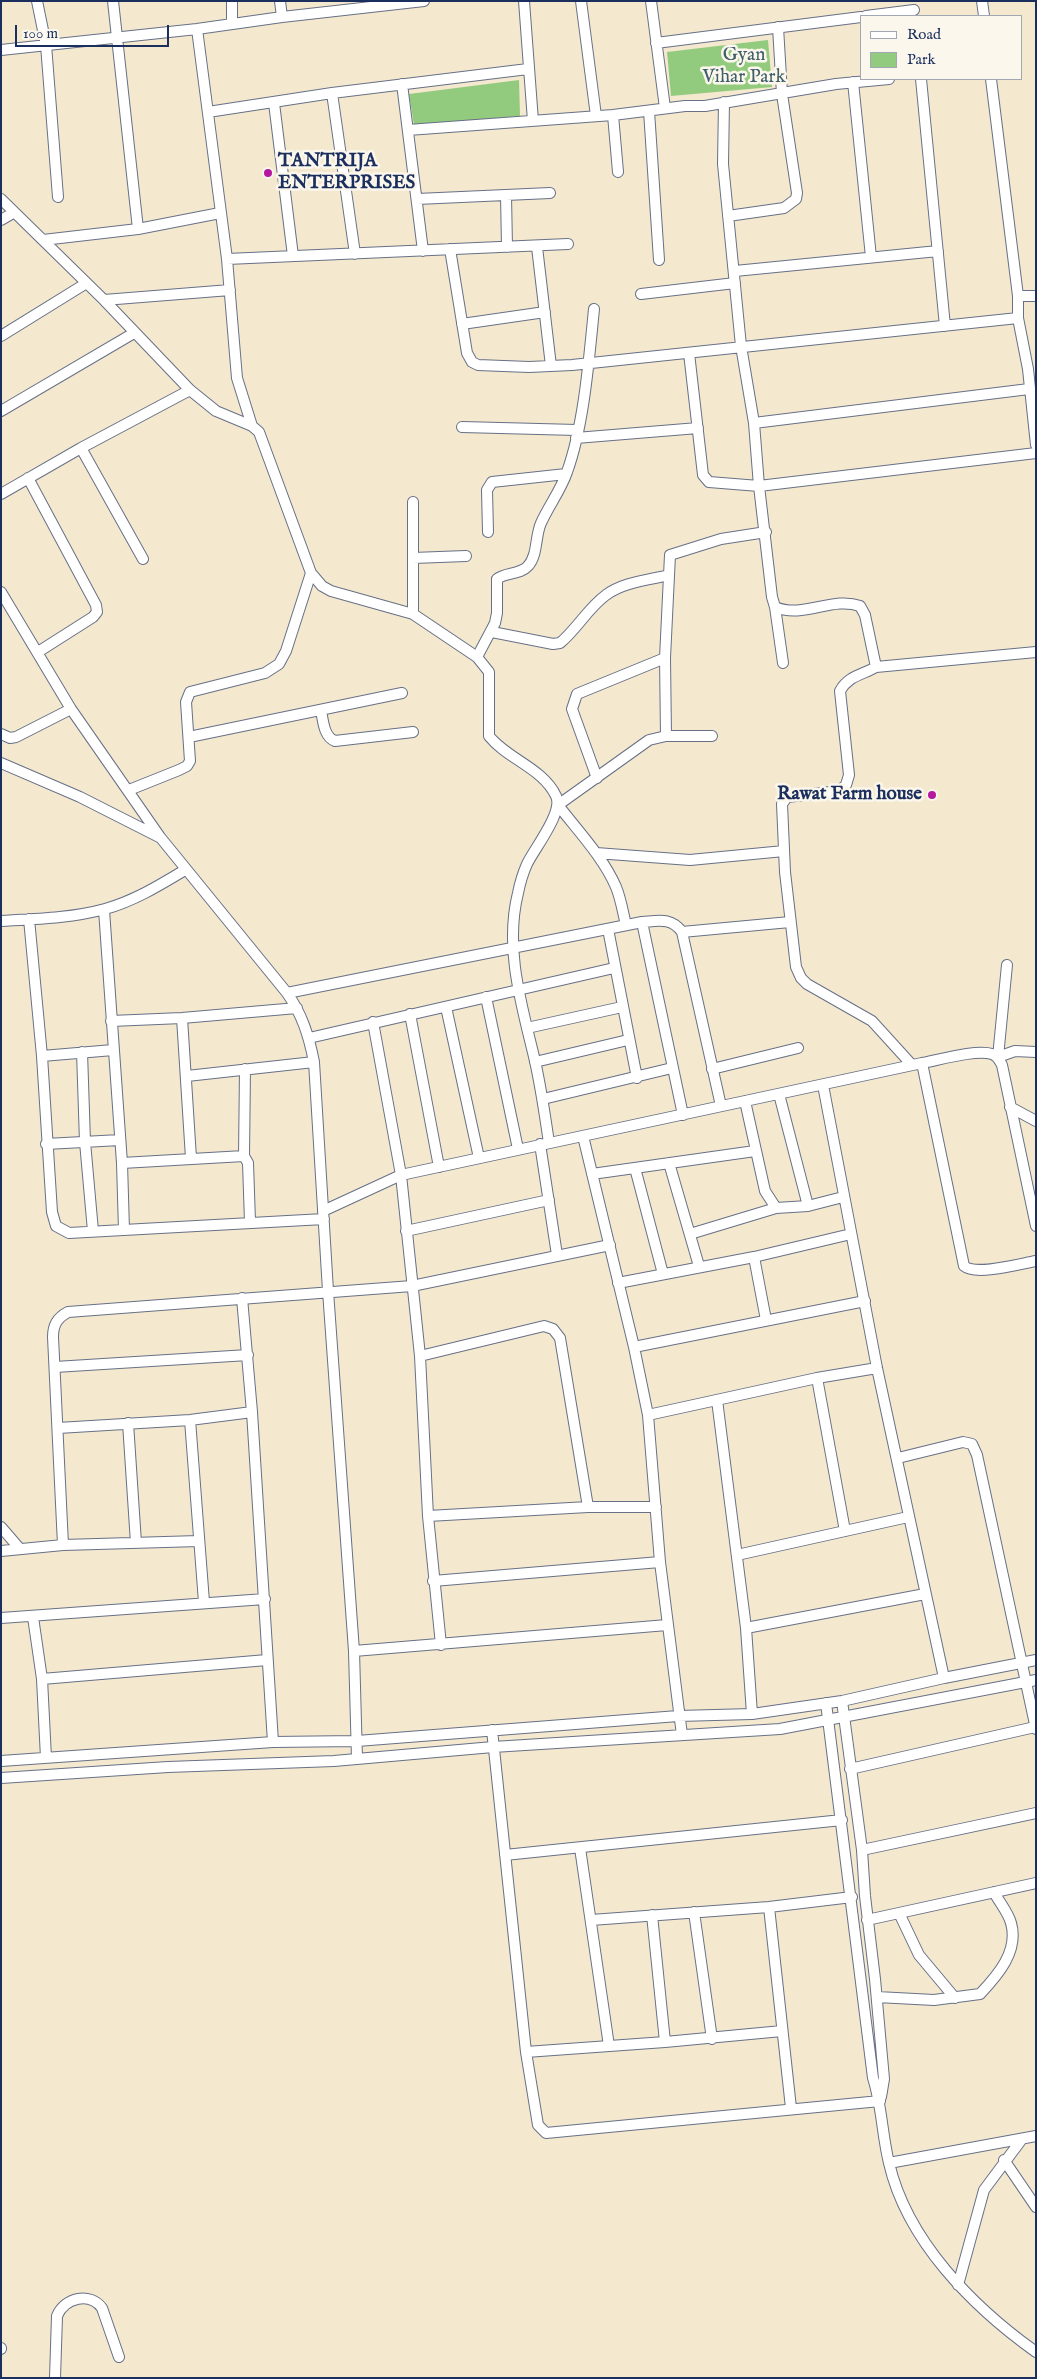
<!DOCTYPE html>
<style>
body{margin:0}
#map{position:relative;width:1037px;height:2379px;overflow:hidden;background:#f4e8cf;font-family:"IM FELL English",serif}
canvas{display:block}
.frame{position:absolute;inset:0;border:2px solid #1b2f5e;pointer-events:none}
.legend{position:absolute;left:860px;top:15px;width:162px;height:65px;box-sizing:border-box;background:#fbf7ec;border:1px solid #a1a7b3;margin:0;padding:6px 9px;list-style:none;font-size:15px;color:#1b2f5e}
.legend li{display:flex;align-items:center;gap:10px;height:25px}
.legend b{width:25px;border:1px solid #a1a7b3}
.scale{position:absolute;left:15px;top:25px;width:154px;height:22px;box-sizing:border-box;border:2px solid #1b2f5e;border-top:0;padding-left:6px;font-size:15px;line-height:18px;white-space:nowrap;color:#1b2f5e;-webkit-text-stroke:4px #fbf7ec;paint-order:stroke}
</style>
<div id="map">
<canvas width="1037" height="2379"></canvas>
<div class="frame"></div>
<ul class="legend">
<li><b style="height:6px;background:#fff"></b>Road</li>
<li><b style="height:14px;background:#93cb7e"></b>Park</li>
</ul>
<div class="scale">100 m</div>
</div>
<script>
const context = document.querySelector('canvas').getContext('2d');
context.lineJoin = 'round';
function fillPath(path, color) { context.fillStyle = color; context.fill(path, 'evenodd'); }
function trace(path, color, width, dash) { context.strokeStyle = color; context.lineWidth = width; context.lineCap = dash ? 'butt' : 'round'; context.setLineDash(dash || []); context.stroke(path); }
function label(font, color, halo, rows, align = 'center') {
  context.font = font + ' "IM FELL English",serif'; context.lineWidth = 5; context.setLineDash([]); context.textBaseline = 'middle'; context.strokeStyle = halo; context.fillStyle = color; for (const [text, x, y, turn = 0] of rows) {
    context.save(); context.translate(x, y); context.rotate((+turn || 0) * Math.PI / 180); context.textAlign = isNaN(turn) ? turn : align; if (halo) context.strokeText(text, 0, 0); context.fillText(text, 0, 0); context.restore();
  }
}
fillPath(new Path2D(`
 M768,40L772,87L671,96L667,52Z
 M519,80L520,116L414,125L409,94Z`), '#93cb7e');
const street = new Path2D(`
 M37,1L46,45L58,197
 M113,1L138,229
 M232,1V24
 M280,1L282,17
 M524,1L533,121
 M581,1L596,116
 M651,1L665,108
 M982,1L984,16
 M866,16L914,10
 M197,29L227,259L237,378L252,426
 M656,43L861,17
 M1,50L197,29L282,17L424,1
 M921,79L945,326
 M991,79L1018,296V318L1028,369L1036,445
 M853,82L871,257
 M402,84L423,251
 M332,93L355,254
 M724,102L723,164L741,346L754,423L759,486L772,597L775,607C804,619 832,596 860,606L865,615L876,667
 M274,103L293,256
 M649,111L659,260
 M208,112L332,93L528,69
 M613,115L618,172
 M408,130L613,115L685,106H705L836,84L889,79
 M506,195L507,247
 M1,199L104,300L190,390L216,411L252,426L259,432L311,573L322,586L331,591L413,614L477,657L489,672V736C507,759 543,768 556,796C564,812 534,849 527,864C523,873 520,883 518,893C504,949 522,1006 535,1061C541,1088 545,1115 549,1143
 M417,199L550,193
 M728,216L784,208L796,199L797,193L782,94L778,27
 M1,220L13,213
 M43,240L138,229L220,213
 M537,247L551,366
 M450,249L467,353L472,362L478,365L529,367L572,365L1018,318
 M227,259L568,244
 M735,271L938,251
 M641,294L735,283
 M1018,296H1036
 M104,300L230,290
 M462,324L545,312
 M1,336L85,284
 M689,353L703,475L709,482L759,486L1036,453
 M1,411L134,333
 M754,423L1029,389
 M462,427L577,430
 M576,438L698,428
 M81,448L143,559
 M28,478L96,605L97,612L93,617L38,652
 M1,494L81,448L190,390
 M488,532L487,490L492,482L566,474
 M413,558L466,556
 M1,592L71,709L160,837L287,993C302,1014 309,1036 314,1062L328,1291L354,1651L357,1759
 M775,607L783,663
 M413,614V502
 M492,632L553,644L560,643C577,629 588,608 606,595C623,582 649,580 669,575
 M477,657L495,623L497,613V579C505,572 520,575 528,566C538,555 535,536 541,523C549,505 561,490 567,472C584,425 589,359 594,309
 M321,710C323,721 324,737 335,741L413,732
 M1,734L10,738L16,737L71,709
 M666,736L665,658L670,555L721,539L766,532
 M189,737L402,693
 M1,763L80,797L159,837
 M597,778L572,709L577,694L665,658
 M129,790L179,770L187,766L190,761L186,702L190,692L265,673L279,664L286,651L311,573
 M596,853L690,860L784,851
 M104,910L122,1163L124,1230
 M29,919L42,1056L52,1212L56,1226L69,1233L324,1219
 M1,921C36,919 72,918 105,909C134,901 160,885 185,870
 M642,922L683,1115
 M626,925C623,913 621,899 616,887C603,857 578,831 558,805L649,740L666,736H712
 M608,929L637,1078
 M682,932L790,922
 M1007,965L998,1057L1015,1051L1036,1052
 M287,993L642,922C658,921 671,917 682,932L721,1106
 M486,997L518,1149
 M446,1007L479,1158
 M410,1014L439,1167
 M182,1018L191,1158
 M111,1021L182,1018L297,1008
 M373,1022L401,1175L420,1356L428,1516L441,1645
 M527,1028L622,1007
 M309,1038L614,968
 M82,1052L85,1142L93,1231
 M42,1056L113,1050
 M535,1062L628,1040
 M922,1063L964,1266C976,1276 1019,1264 1036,1261
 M912,1065L872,1021L807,984L801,978L796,967L785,872L782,804L787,797L839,791L846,785L849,775L840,691C848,676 862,675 876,667L1036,652
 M712,1069L798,1048
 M187,1076L314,1062
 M823,1085L877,1368L944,1678
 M779,1094L808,1206
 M543,1099L672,1068
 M745,1101L765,1191L776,1208L808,1206L843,1197
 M1010,1107L1036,1121
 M583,1136L634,1347L648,1415L660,1562L682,1735
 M46,1144L120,1140
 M540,1144L557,1255
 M244,1156L245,1069
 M122,1163L244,1156L248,1163L250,1222
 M669,1163L699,1266
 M635,1168L663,1274
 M592,1174L755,1151
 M323,1211L401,1175L922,1063C939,1060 976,1049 992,1054C998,1056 999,1060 1002,1065L1036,1226
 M406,1231L549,1200
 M690,1234L776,1208
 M754,1257L766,1320
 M618,1283L754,1257L851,1234
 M242,1298L252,1412L273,1742
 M634,1347L865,1301
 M420,1356L544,1326L553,1329L560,1338L588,1507
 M55,1367L248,1355
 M817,1378L845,1531
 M717,1400L746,1628L752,1714
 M648,1415L817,1378L877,1368
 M190,1420L204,1602
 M128,1423L136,1543
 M58,1428L190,1420L252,1412
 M898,1458L963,1442L972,1444L977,1455L1036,1729
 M428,1516L588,1507H656
 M1,1527L20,1549
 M63,1545L53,1337C53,1325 57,1318 68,1312L412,1286L610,1245
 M1,1551L63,1545L199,1541
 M737,1555L908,1517
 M433,1581L660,1562
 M33,1617L42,1679L46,1758
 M1,1618L265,1599
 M746,1628L925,1594
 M354,1651L667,1625
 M42,1679L267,1660
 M842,1701L862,1850L865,1896L875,1979L884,2079L881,2097
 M826,1703L873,2078C882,2106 882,2135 889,2163C907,2241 973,2307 1036,2352
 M492,1730L526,2052L538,2125L546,2133L880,2101
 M1,1761L273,1742L357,1741L678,1716L752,1714L842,1701L944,1678L1036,1660
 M850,1769L1035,1727
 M1,1778L168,1767L334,1761L493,1747L780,1729L1036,1680
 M580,1848L609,2046
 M862,1850L1036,1813
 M505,1855L842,1820
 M769,1907L791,2108
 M694,1912L712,2039
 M899,1913L919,1955L955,1998
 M652,1915L665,2042
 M591,1920L769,1907L852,1897
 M867,1920L1036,1883
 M877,1997L934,2000L980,1994C998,1975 1019,1951 1011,1923C1008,1912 999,1902 994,1892
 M526,2052L665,2042L782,2031
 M1004,2160L1036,2207
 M889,2163L1036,2136
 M958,2285L984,2190L1022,2139
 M1,2348V2349
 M55,2378L57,2316C65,2297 90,2292 102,2308L119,2357`);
trace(street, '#677086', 12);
trace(street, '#fff', 10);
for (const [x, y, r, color] of [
 [268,173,5,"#b5179e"],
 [932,795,5,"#b5179e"]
]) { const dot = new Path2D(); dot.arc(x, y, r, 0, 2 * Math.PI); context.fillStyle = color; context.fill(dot); trace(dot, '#fbf7ec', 2); }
label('19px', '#3f5e68', '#fbf7ec', [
 ["Gyan",744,56],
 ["Vihar Park",744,78]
]);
label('bold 19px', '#1b2f5e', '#fbf7ec', [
 ["TANTRIJA",278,162],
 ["ENTERPRISES",278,184],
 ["Rawat Farm house",922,795,"right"]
], 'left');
</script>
